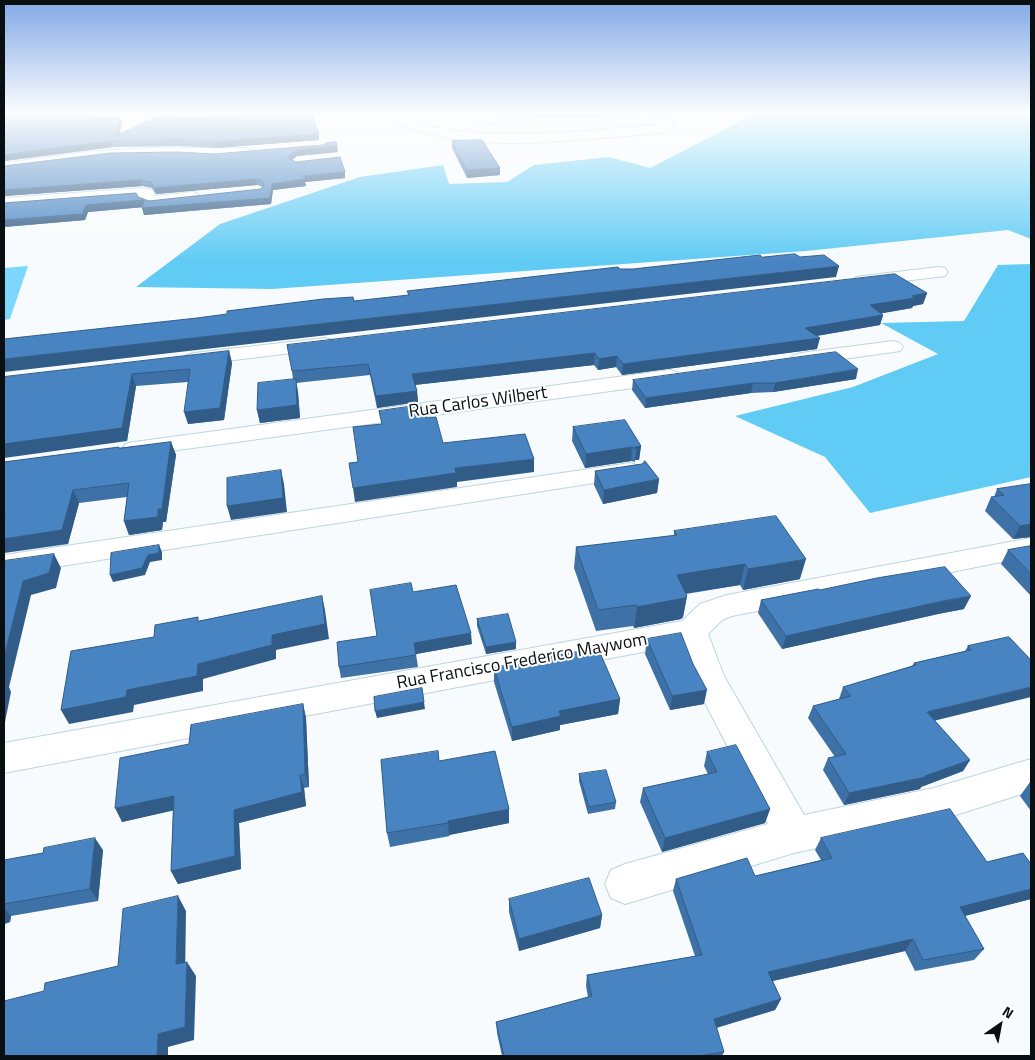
<!DOCTYPE html>
<style>
body{margin:0}
#map{position:relative;width:1035px;height:1060px;overflow:hidden;background:#f7fbfd;font-family:"Titillium Web",sans-serif}
canvas{display:block}
.frame{position:absolute;inset:0;border:5px solid #070f12;pointer-events:none}
.north{position:absolute;left:975px;top:1000px;width:50px;height:50px;-webkit-text-stroke:4px #fff;paint-order:stroke;rotate:33deg;font-size:14px;font-weight:700;line-height:20px;text-align:center;color:#070f12}
.north::after{content:'';display:block;margin:auto;width:18px;height:22px;background:#070f12;clip-path:polygon(50% 0,100% 100%,50% 72%,0 100%)}
</style>
<div id="map">
<canvas width="1035" height="1060"></canvas>
<div class="frame"></div>
<div class="north">N</div>
</div>
<script>
const context = document.querySelector('canvas').getContext('2d');
context.lineJoin = 'round';
function fillPath(path, color) { context.fillStyle = color; context.fill(path, 'evenodd'); }
function trace(path, color, width, dash) { context.strokeStyle = color; context.lineWidth = width; context.lineCap = dash ? 'butt' : 'round'; context.setLineDash(dash || []); context.stroke(path); }
function label(font, color, halo, rows, align = 'center') {
  context.font = font + ' "Titillium Web",sans-serif'; context.lineWidth = 4; context.setLineDash([]); context.textBaseline = 'middle'; context.strokeStyle = halo; context.fillStyle = color; for (const [text, x, y, turn = 0] of rows) {
    context.save(); context.translate(x, y); context.rotate((+turn || 0) * Math.PI / 180); context.textAlign = isNaN(turn) ? turn : align; if (halo) context.strokeText(text, 0, 0); context.fillText(text, 0, 0); context.restore();
  }
}
fillPath(new Path2D(`
 M28,266L10,319L4,320V268Z`), '#7bd7fc');
fillPath(new Path2D(`
 M489,113H709L548,120L497,118Z
 M749,113H1031V239L1008,230L806,251L272,289L136,287L220,224L360,177L443,165L449,184L507,182L534,165L609,157L650,168L739,122Z
 M1031,264V477L870,513L825,457L735,416L853,387L938,354L881,323L964,321L998,265Z`), '#60cbf4');
const street = new Path2D(`
 M148,148H246L253,152L246,156L232,157H118L4,171V163L85,152Z
 M142,188L152,190L155,196L193,192L198,194L201,197L198,200L193,202L149,206L142,203L139,197L4,208V198Z
 M939,267L945,268L948,272L945,276L862,286L856,285L853,281L856,277L862,276Z
 M325,338L332,340L335,344L332,348L194,365L187,363L183,359L187,355L194,353Z
 M893,341L900,343L903,347L900,351L801,365L794,363L790,359L794,355L801,353Z
 M669,370L677,372L680,377L677,382L134,456L125,454L122,449L125,444L134,442Z
 M630,463L639,466L643,471L639,476L4,575V555Z
 M1031,538V556L732,616L722,620L708,634L724,676L804,815L934,788L1031,759V791L934,822L794,853L625,904L611,898L605,884L611,870L625,864L768,824L692,678L680,645L4,773V743L682,621L700,604L727,595Z`);
const secondary = new Path2D(`
 M128,113H275L269,117L191,122L134,117Z
 M375,113H394L432,127L486,134H543L660,125C621,119 483,137 459,113H478L505,117L586,118L644,115L669,119L674,125L669,131L654,134C571,139 478,156 399,124C392,121 381,119 375,113Z`);
trace(street, '#bed5de', 2);
trace(secondary, '#bed5de', 2);
fillPath(street, '#fff');
fillPath(secondary, '#fff');
fillPath(new Path2D(`
 M4,113L122,122L120,134H319V140L215,148L180,146L113,147L4,161Z
 M452,141L500,168V175L467,178L452,148Z
 M338,152L297,156L292,160L296,162L345,172V178L305,182L306,186L273,190L271,204L144,215L142,207L88,212L85,220L4,227V203L138,197L149,201L261,189L263,187L257,185L156,194L152,188L142,186L4,196V166L214,154Z
 M927,293L923,304L913,306L912,308L881,313L883,315L880,325L817,336V349L622,375L616,367L598,370L594,365L415,385L417,391L418,402L377,408L370,375L296,383L298,392L300,418L260,423L257,410L293,379L292,371Z
 M229,351L232,363L224,420L188,424V382L136,386L127,441L4,377Z
 M856,379L773,392L751,393L645,408L632,390L633,380Z
 M573,427L641,446L639,460H635V462L631,461L585,468L572,441Z
 M171,442L176,455L166,522H163L162,530L129,535L124,521L127,497L79,503L68,544L4,462Z
 M595,471L659,479L657,493L603,504L594,485Z
 M1031,484V537L1013,539L985,511L991,497H994L997,489Z
 M674,531L800,579L743,590L740,585L686,594L687,596L683,617L681,619L634,628L633,626L596,631L574,568L576,547L674,536Z
 M1031,546V596L1001,564L1008,550Z
 M820,590L964,609L938,614L782,649L758,613L761,600Z
 M413,592L472,644L416,654L418,667L341,678L339,667L377,636Z
 M477,619L516,642V649L486,654L477,626Z
 M1009,637L935,721L970,760L963,771L921,787L920,789L844,805L823,770L828,758L835,757L808,718L813,706L839,699L843,687L912,666L914,663L965,651L968,646Z
 M647,639L693,664L704,704L670,710L645,654Z
 M494,668L620,699L618,714L560,725V730L512,741L494,682Z
 M303,704L306,718L309,787L304,788L306,806L239,823L241,869L178,884L171,871L173,810L122,822L189,744Z
 M707,752L770,809L765,823L662,852L640,802L643,788L708,774L704,766Z
 M439,761L509,823L449,835L450,836L390,847L387,833Z
 M579,774L616,802L615,809L588,814L579,781Z
 M1030,782H1031V811L1020,796Z
 M821,838L987,862L1031,864V899L965,916L984,949L974,960L915,971L905,951L773,981L781,999L775,1010L716,1028L724,1052L722,1056H502L497,1033L496,1022L588,997L586,986L587,975L695,956L673,891L676,879L755,876L821,860L815,850Z
 M103,850L98,901L11,916L10,922L4,924V860Z
 M509,899L602,915L600,928L519,951L509,912Z`), '#3e72a7');
fillPath(new Path2D(`
 M120,117L122,122L118,142L116,136Z
 M319,134V140L215,148L214,142Z
 M111,141L113,147L4,161V155Z
 M337,146L338,152L297,156L288,163L287,157L296,150Z
 M500,168V175L467,178L466,170Z
 M345,172V178L305,182L306,186L273,190L271,204L144,215L142,208L270,198L272,184L303,176Z
 M256,179L257,185L156,194L154,188Z
 M140,180L142,186L4,196V190Z
 M144,200L146,207L88,212L85,220L4,227V220L86,205Z
 M839,266L836,277L4,372V359Z
 M927,293L923,304L913,306L912,308L867,316L870,305L912,296Z
 M883,315L880,325L803,338L805,328Z
 M820,338L817,349L622,375L623,364Z
 M229,351L232,363L224,420L188,424L184,412Z
 M595,353L594,365L413,385L412,374Z
 M617,356L616,367L598,370L599,359Z
 M858,369L856,379L773,392L775,383Z
 M132,374L136,386L127,441L4,458V444Z
 M296,379L298,392L300,418L260,423L257,410Z
 M753,383L751,393L645,408L646,398Z
 M417,391L418,402L377,408L376,396Z
 M171,442L176,455L166,522H163L162,530L129,535L124,521L158,509Z
 M641,446L639,460H635L637,449L635,447Z
 M632,447L631,461L585,468L586,454Z
 M534,459V472L457,482V487L355,502L353,488L455,468Z
 M281,470L284,484L287,512L231,520L227,506Z
 M659,479L657,493L603,504L604,490Z
 M73,490L79,503L68,544L4,553V539Z
 M1031,524V537L1013,539L1020,526Z
 M159,545L162,552V560L150,562L145,575L113,582L110,575L148,555Z
 M54,554L61,568L56,588L31,595L9,687L11,692L4,727V657L23,581Z
 M806,559L800,579L743,590L748,569Z
 M745,564L740,585L674,595L677,575Z
 M322,596L325,610L329,639L276,650V659L203,679V691L134,705L133,712L69,724L61,710L127,690L198,664L272,635Z
 M687,596L683,617L681,619L634,628L637,607Z
 M971,596L964,609L938,614L782,649L786,636L943,601Z
 M471,633L472,644L416,654L414,643Z
 M516,642V649L486,654V647Z
 M1031,687V697L921,724L927,712Z
 M707,690L704,704L670,710L672,696Z
 M620,699L618,714L560,725V730L512,741V727L559,711Z
 M424,702L425,709L377,718L375,711Z
 M303,704L306,718L309,787L305,774Z
 M970,760L963,771L921,787L920,789L844,805L849,793L925,776Z
 M300,775L304,788L306,806L239,823L241,869L178,884L171,871L234,810Z
 M174,796L180,809L122,822L115,808Z
 M509,809V823L449,835L448,821Z
 M770,809L765,823L662,852L665,838Z
 M95,838L103,850L98,901L90,889Z
 M1031,889V899L952,919L960,907Z
 M178,896L186,911L185,978L176,964Z
 M4,908L11,916L10,922L4,924Z
 M602,915L600,928L519,951V939Z
 M913,939L905,951L763,983L768,972Z
 M187,962L196,976L194,1040L168,1047V1056H157L158,1034Z
 M781,999L775,1010L709,1030L714,1019Z`), '#325c88');
const building = new Path2D(`
 M4,113H76L100,118L120,117L116,136L158,116L190,118L267,113H311L319,134L214,142L179,140L111,141L4,155Z
 M482,140L500,168L466,170L452,141Z
 M336,142L337,146L296,150L287,157L296,162L340,157L345,172L303,176L305,179L272,184L270,198L142,208L144,200L86,205L82,214L4,220V203L136,193L138,197L149,201L261,189L264,184L261,180L256,179L154,188L151,182L140,180L4,190V166L111,153L178,152L214,154L323,145L326,143Z
 M795,254L800,257L824,255L839,266L4,359V339L197,318L227,314V311L323,299L353,297L354,301L409,295L407,291L618,267L620,269H633L760,255L762,257Z
 M895,274L927,293L912,296L915,298L870,305L883,315L805,328L820,338L623,364L617,356L599,359L595,353L412,374L417,391L376,396L368,364L292,371L287,345Z
 M229,351L220,408L184,412L190,369L132,374L122,428L4,444V377Z
 M836,352L858,369L775,383H753L646,398L633,380Z
 M296,379L297,405L257,410L258,383Z
 M422,405L427,418L436,417L443,443L525,434L534,459L455,468L456,473L353,488L349,463L358,462L353,427L382,424L379,411Z
 M625,420L641,446L635,447L637,449L632,447L586,454L573,427Z
 M171,442L162,509H158V517L124,521L129,483L73,490L62,530L4,539V519L5,515H4V462L119,447V448Z
 M645,461L659,479L604,490L595,471L642,464Z
 M281,470L283,498L227,506V478Z
 M1031,484V524L1020,526L991,497L1004,495L997,489Z
 M776,516L806,559L748,569L745,564L677,575L687,596L685,598L637,607L636,605L598,610L576,547L677,535L674,531Z
 M159,545V553L148,555L142,568L110,575L111,553Z
 M1031,546V574L1008,550Z
 M54,554L49,573L23,581L4,657V561Z
 M945,567L971,596L943,601L786,636L761,600L818,589L820,590L877,578Z
 M411,583L413,592L456,585L471,633L414,643L416,655L339,667L337,642L377,636L370,590Z
 M322,596L325,624L272,635V645L198,664L197,676L127,690L126,697L61,710L71,651L154,637L155,625L198,617V621Z
 M508,614L516,642L486,647L477,619Z
 M681,633L693,664L707,690L672,696L647,639Z
 M1009,637L1031,660V687L927,712L970,760L925,776L926,777L849,793L828,758L846,754L813,706L851,696L843,687L916,665L914,663L971,650L968,646Z
 M598,648L620,699L559,711L561,716L512,727L494,668Z
 M422,688L424,702L375,711L374,697Z
 M303,704L305,774L300,775L302,792L234,810L235,856L171,871L174,796L115,808L120,758L189,744L191,725Z
 M736,745L770,809L665,838L643,788L717,772L707,752Z
 M438,751L439,761L495,751L509,809L448,821V823L387,833L381,760Z
 M606,770L616,802L589,807L579,774Z
 M950,809L987,862L1023,853L1031,864V889L960,907L984,949L923,960L913,939L768,972L781,999L714,1019L724,1052L699,1056H504L496,1022L592,996L587,975L702,955L676,879L747,858L755,876L832,858L821,838Z
 M95,838L90,889L4,904V860L43,853L44,848Z
 M589,878L602,915L519,939L509,899Z
 M178,896L176,964L187,962L185,1027L158,1034L157,1056H4V1001L44,991L45,983L118,966L123,909Z`);
fillPath(building, '#4884c2');
trace(building, '#325c88', 1);
const sky = context.createLinearGradient(0, 0, 0, 262);
sky.addColorStop(0, '#81a8e6');
sky.addColorStop(0.43, '#fbfdfe');
sky.addColorStop(1, '#fbfdfe00');
context.fillStyle = sky;
context.fillRect(0, 0, 1035, 262);
label('18px', '#070f12', '#fff', [
 ["Rua Carlos Wilbert",478,403,-8],
 ["Rua Francisco Frederico Maywom",522,662,-10]
]);
</script>
